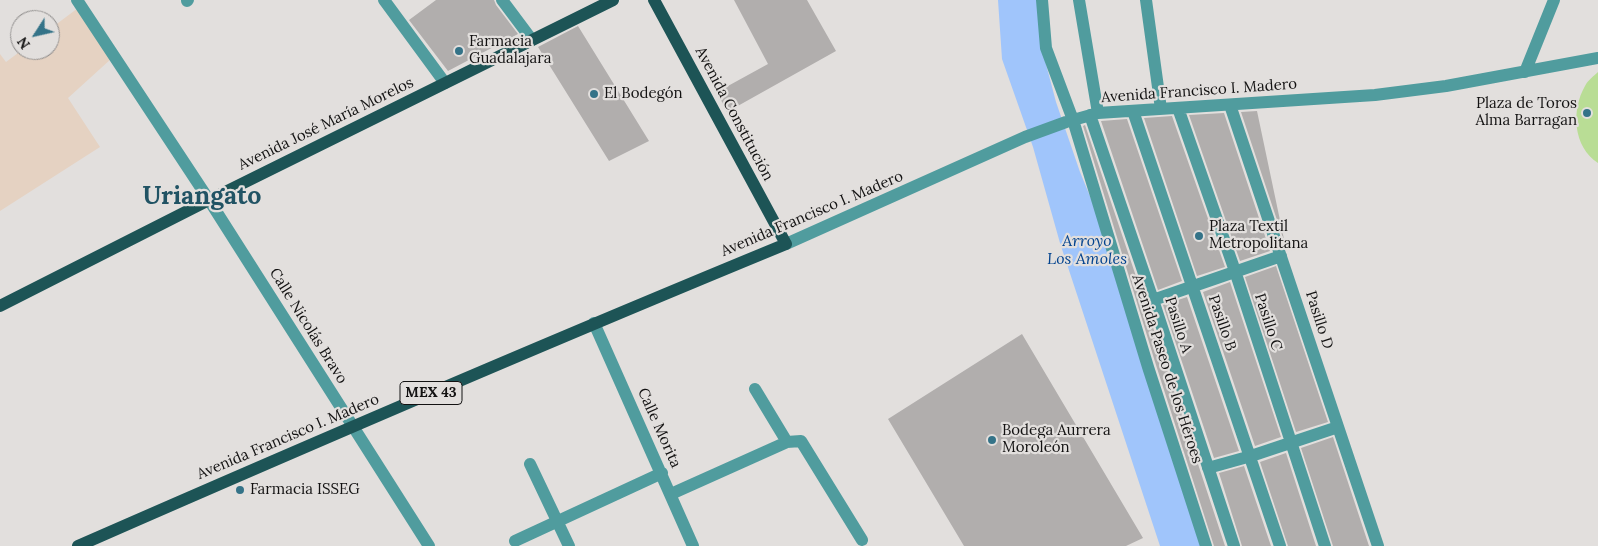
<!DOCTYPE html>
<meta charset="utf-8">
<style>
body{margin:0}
#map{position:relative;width:1598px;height:546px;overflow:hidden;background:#e2dfdd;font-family:Lora,serif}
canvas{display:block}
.north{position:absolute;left:10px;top:10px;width:50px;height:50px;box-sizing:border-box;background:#e2dfdd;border:1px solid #8f8d8c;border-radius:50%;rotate:235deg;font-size:14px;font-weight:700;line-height:20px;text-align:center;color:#131212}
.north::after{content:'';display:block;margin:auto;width:18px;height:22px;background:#347388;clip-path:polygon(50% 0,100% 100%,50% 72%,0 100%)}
</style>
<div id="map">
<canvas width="1598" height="546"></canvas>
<div class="north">N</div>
</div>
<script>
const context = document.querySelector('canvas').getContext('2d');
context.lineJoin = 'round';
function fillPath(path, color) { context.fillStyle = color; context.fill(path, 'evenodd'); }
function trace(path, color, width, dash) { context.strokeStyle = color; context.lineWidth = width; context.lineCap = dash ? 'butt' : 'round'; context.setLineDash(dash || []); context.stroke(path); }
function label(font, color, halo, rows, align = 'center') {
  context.font = font + ' Lora,serif'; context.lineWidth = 4.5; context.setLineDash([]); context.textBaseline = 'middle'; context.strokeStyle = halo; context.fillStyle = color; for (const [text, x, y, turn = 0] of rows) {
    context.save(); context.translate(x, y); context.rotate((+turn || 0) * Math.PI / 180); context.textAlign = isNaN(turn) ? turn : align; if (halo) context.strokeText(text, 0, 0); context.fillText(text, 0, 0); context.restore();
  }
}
fillPath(new Path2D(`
 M78,8L111,59L68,98L100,147L0,211V54L6,62L22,50H50V29Z`), '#e5d2c2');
fillPath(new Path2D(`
 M1598,72V163C1573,147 1571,110 1585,86C1588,80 1594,76 1598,72Z`), '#b9dd95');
fillPath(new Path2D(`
 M998,0H1041L1042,49L1056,102L1080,172L1108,240L1205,546H1160L1060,243L1033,147L1002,59Z`), '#a0c5fb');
fillPath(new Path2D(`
 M436,0H494L496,5L518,34L448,71L409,20Z
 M734,0H807L836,51L727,112L717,92L768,64Z
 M578,26L649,141L609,161L538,47Z
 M1257,111L1285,244L1241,112Z
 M1224,113L1270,251L1240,261L1189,115Z
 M1172,116L1225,267L1197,276L1144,118Z
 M1127,119L1182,281L1158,290L1101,121Z
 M1085,125L1145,303L1225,546H1214L1156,365L1083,126Z
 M1276,266L1328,422L1296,432L1245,277Z
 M1230,282L1281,437L1255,446L1203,292Z
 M1187,297L1239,451L1214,458L1163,305Z
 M1022,334L1143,538L1126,546H964L888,419Z
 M1333,437L1369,546H1333L1301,448Z
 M1286,453L1316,546H1288L1260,462Z
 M1244,466L1271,546H1242L1219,473Z`), '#b1aead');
trace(new Path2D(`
 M77,0L209,200L429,546
 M384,0L445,83
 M502,0L532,40
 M1042,0L1046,48L1073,120L1148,367L1206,546
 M1079,0L1098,113
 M1146,0L1161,109
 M187,1L188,0
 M1525,72L1554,0
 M1230,105L1378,546
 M1178,108L1235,271L1325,546
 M1133,111L1280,546
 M1090,115L1153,300L1234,546
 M786,244L1025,137L1066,122L1098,113L1375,95L1446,86L1598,58
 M1153,300L1281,256
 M594,323L693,546
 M755,389L787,442
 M530,464L569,546
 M1208,468L1251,456L1338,427
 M671,494L787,442L801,441L862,540
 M515,541L662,473`), '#509c9e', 12);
trace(new Path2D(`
 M0,306L209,200L613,0
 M78,546C313,443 548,342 786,244L654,0`), '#1d5456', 12);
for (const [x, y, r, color] of [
 [459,51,5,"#347388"],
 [594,94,5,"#347388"],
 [1587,113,5,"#347388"],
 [1199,236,5,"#347388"],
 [992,440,5,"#347388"],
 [240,490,5,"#347388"]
]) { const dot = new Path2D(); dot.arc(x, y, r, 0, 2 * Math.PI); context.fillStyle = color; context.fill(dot); trace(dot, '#e2dfdd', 2); }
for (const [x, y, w] of [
 [431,393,62]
]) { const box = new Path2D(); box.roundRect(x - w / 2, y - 11.5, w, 23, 4); context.fillStyle = '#e2dfdd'; context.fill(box); trace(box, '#131212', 1); }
label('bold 14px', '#131212', null, [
 ["MEX 43",431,393]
]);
label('15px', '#131212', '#e2dfdd', [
 ["Farmacia",469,42],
 ["Guadalajara",469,59],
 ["El Bodegón",604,94],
 ["Plaza de Toros",1577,104,"right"],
 ["Alma Barragan",1577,121,"right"],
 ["Plaza Textil",1209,227],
 ["Metropolitana",1209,244],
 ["Bodega Aurrera",1002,431],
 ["Moroleón",1002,448],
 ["Farmacia ISSEG",250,490]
], 'left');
label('15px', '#131212', '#e2dfdd', [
 ["Avenida Francisco I. Madero",1199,91,-4],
 ["Avenida Constitución",734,114,62],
 ["Avenida José María Morelos",326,124,-26],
 ["Avenida Francisco I. Madero",812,214,-23],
 ["Pasillo D",1319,320,72],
 ["Pasillo C",1268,322,72],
 ["Pasillo B",1222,323,71],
 ["Pasillo A",1178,325,72],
 ["Calle Nicolás Bravo",308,326,58],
 ["Avenida Paseo de los Héroes",1167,369,72],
 ["Calle Morita",659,428,66],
 ["Avenida Francisco I. Madero",288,437,-23]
]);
label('italic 16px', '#03438e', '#e2dfdd', [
 ["Arroyo",1087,241],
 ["Los Amoles",1087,259]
]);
label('bold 25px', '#215364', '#e2dfdd', [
 ["Uriangato",202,197]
]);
</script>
